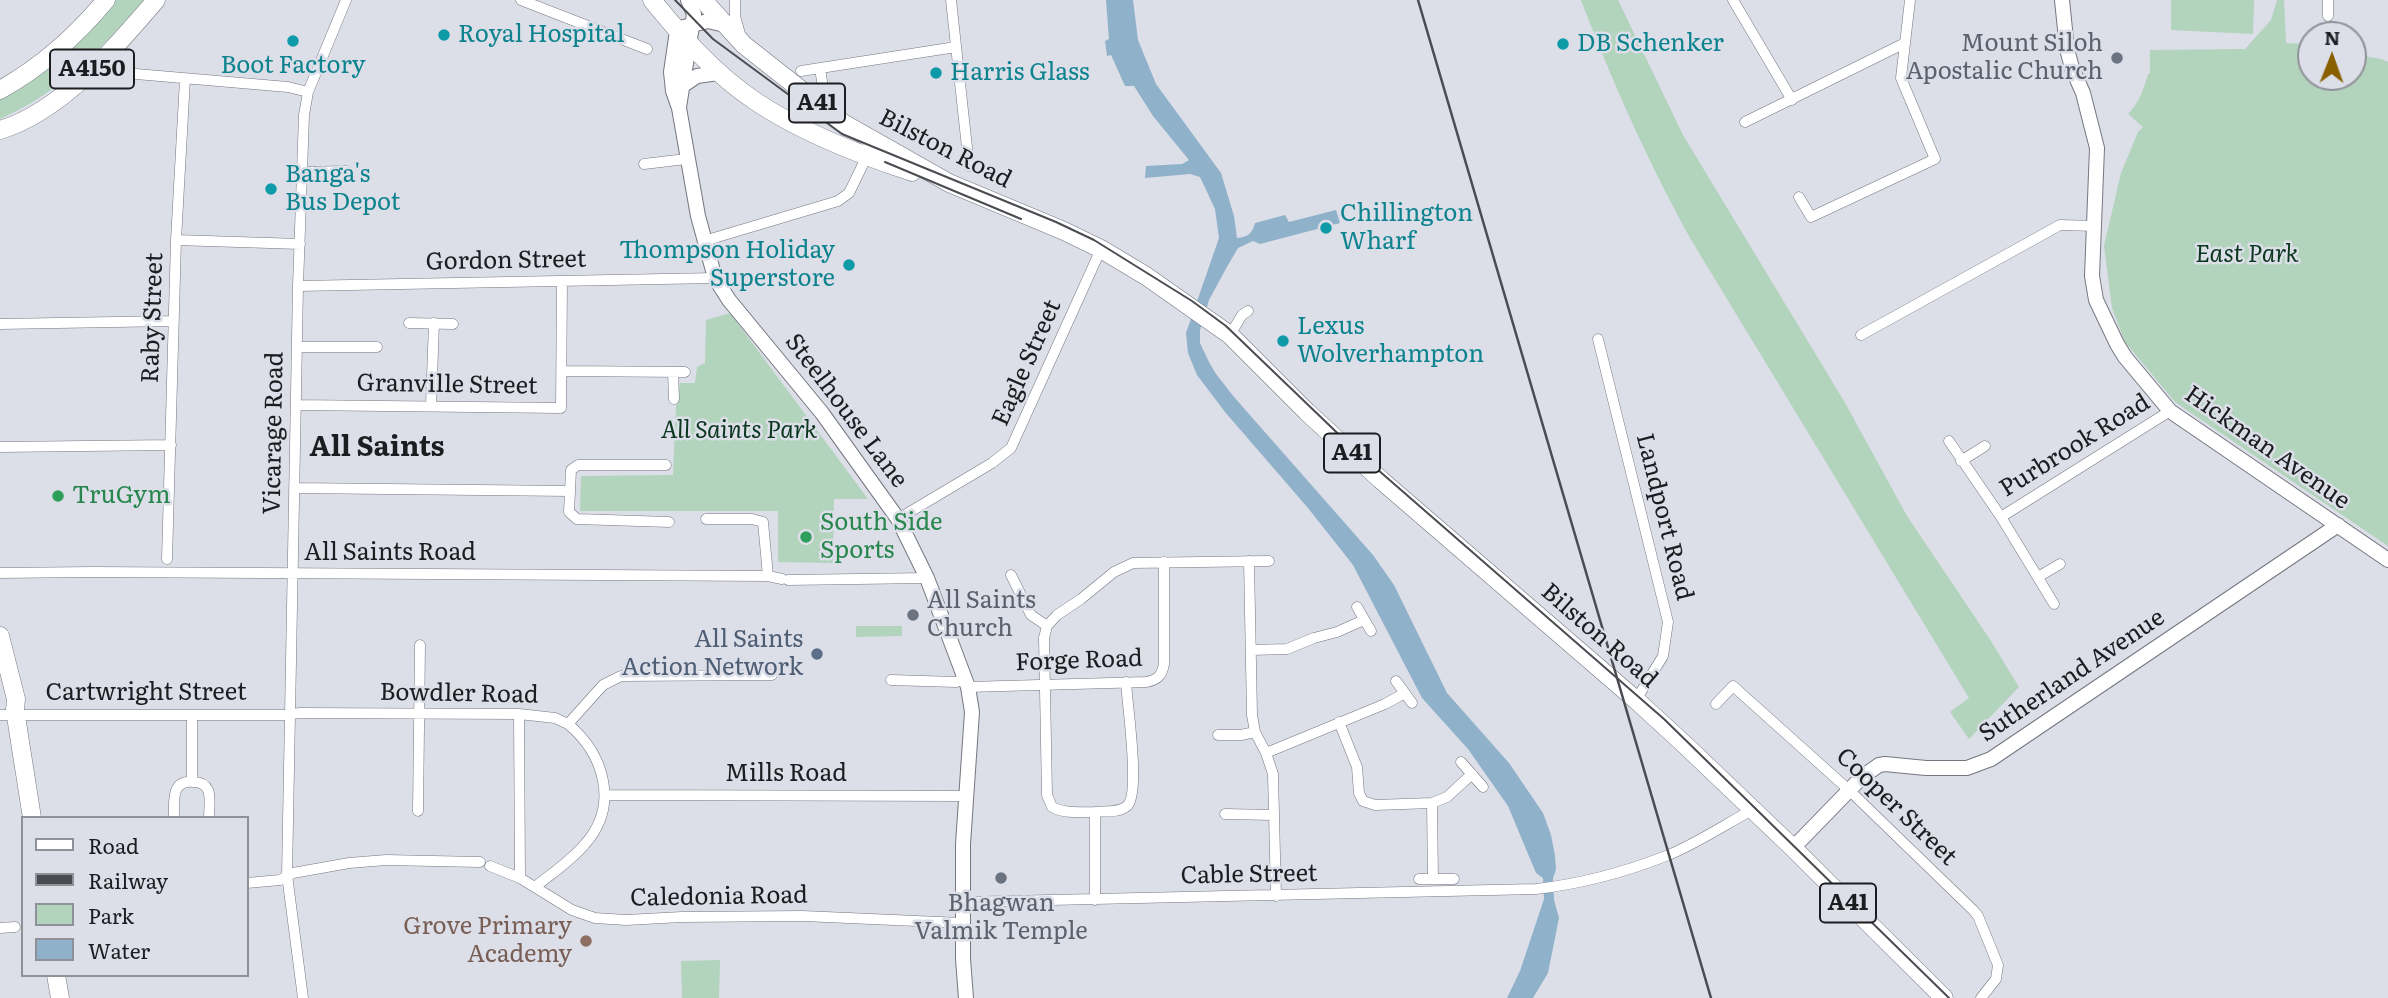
<!DOCTYPE html>
<style>
body{margin:0}
#map{position:relative;width:2388px;height:998px;overflow:hidden;background:#dcdee8;font-family:Literata,serif}
canvas{display:block}
.legend{position:absolute;left:21px;top:816px;width:228px;height:161px;box-sizing:border-box;background:#dcdee8;border:2px solid #8f9198;margin:0;padding:9px 12px;list-style:none;font-size:21px;color:#1c1d21}
.legend li{display:flex;align-items:center;gap:14px;height:35px}
.legend b{width:35px;border:2px solid #8f9198}
.north{position:absolute;left:2297px;top:21px;width:70px;height:70px;box-sizing:border-box;background:#dcdee8;border:2px solid #8f9198;border-radius:50%;rotate:1deg;font-size:19px;font-weight:700;line-height:28px;text-align:center;color:#1c1d21}
.north::after{content:'';display:block;margin:auto;width:24px;height:32px;background:#896000;clip-path:polygon(50% 0,100% 100%,50% 72%,0 100%)}
</style>
<div id="map">
<canvas width="2388" height="998"></canvas>
<ul class="legend">
<li><b style="height:9px;background:#fff"></b>Road</li>
<li><b style="height:9px;background:#4b4c52"></b>Railway</li>
<li><b style="height:19px;background:#b2d3bc"></b>Park</li>
<li><b style="height:19px;background:#8fb1ca"></b>Water</li>
</ul>
<div class="north">N</div>
</div>
<script>
const context = document.querySelector('canvas').getContext('2d');
context.lineJoin = 'round';
function fillPath(path, color) { context.fillStyle = color; context.fill(path, 'evenodd'); }
function trace(path, color, width, dash) { context.strokeStyle = color; context.lineWidth = width; context.lineCap = dash ? 'butt' : 'round'; context.setLineDash(dash || []); context.stroke(path); }
function label(font, color, halo, rows, align = 'center') {
  context.font = font + ' Literata,serif'; context.lineWidth = 5; context.setLineDash([]); context.textBaseline = 'middle'; context.strokeStyle = halo; context.fillStyle = color; for (const [text, x, y, turn = 0] of rows) {
    context.save(); context.translate(x, y); context.rotate((+turn || 0) * Math.PI / 180); context.textAlign = isNaN(turn) ? turn : align; if (halo) context.strokeText(text, 0, 0); context.fillText(text, 0, 0); context.restore();
  }
}
fillPath(new Path2D(`
 M116,0H144C100,50 62,91 0,119V96L92,26Z
 M1581,0H1618L1683,135L1844,401L1907,516L1989,638L2019,687L1969,739L1950,712L1969,698L1690,238C1647,159 1613,84 1581,0Z
 M2171,0H2254L2253,34L2171,30Z
 M2277,0H2284L2286,43L2311,44V77H2353V54L2381,59L2388,62V546L2175,402L2125,342L2112,308L2104,246L2121,173L2138,132L2143,127L2128,114C2139,103 2144,89 2148,74L2150,73V50L2245,49L2271,20Z
 M730,313L868,499H834L833,563L778,562V511H580L581,476L673,475L676,405L680,383H695L697,367L705,363L706,320Z
 M856,626H902V636L856,637Z
 M720,960L719,998H682L681,961Z`), '#b2d3bc');
fillPath(new Path2D(`
 M1106,0H1133L1138,40L1156,84L1221,173L1234,216L1237,238C1248,237 1252,234 1255,223L1285,215L1289,222L1336,210L1340,223L1260,244L1253,241L1238,248L1228,265L1209,300L1200,330V343L1209,362L1216,374L1234,397L1373,555L1394,585L1447,693L1509,763L1543,813L1551,835L1555,856L1556,869L1553,878L1554,900L1559,918L1548,973L1533,998H1507L1520,971L1544,899L1543,878L1536,873L1508,806L1468,749L1422,698L1353,565L1308,508L1225,412L1197,375L1188,353L1186,333L1219,238L1215,209L1200,177L1190,174L1145,178L1146,166L1182,164L1189,160L1153,116L1134,86H1125L1111,55L1107,56L1105,41L1109,39Z`), '#8fb1ca');
const street = new Path2D(`
 M521,0L647,49
 M735,0V16L740,34
 M951,0L969,166
 M1733,0L1792,100
 M2328,0V16
 M820,68L823,88
 M801,71L956,47
 M136,74L288,87L308,92
 M1745,122L1905,43
 M644,164L686,159
 M302,172L346,171
 M1799,197L1811,217L1935,159L1901,78L1910,0
 M176,240L300,244
 M704,241L838,201L849,193L867,156
 M298,286L715,278
 M409,323L453,324
 M0,324L173,321
 M1230,335L1242,315L1248,311
 M1861,335L2060,225L2095,226
 M1598,339L1668,622L1663,656L1636,700
 M297,347H377
 M562,371L685,372
 M673,372L674,399
 M296,405L561,408L562,281
 M431,405L434,323
 M1949,441L2001,517L2054,604
 M0,447L171,445
 M1961,461L1985,446
 M666,465H578L571,470L569,512L577,519L669,522
 M294,488L570,491
 M2001,517L2170,411
 M706,519H752L763,522L768,576
 M898,519L992,463L1011,448L1101,249
 M167,559L176,240L185,79
 M1249,561L1252,715L1255,732L1266,753L1273,774L1276,896
 M0,573L92,572L768,576L782,579
 M1011,575L1031,615L1047,626
 M2038,577L2060,564
 M788,580L927,578
 M1357,607L1371,631
 M1251,650L1287,649L1314,638L1337,632L1364,620
 M891,680L956,682L965,679
 M1396,681L1412,703
 M1126,682C1127,704 1141,794 1127,806C1119,813 1105,811 1095,812C1080,812 1065,814 1052,807L1047,795L1044,638L1047,626L1057,615L1081,599L1114,572L1133,563L1269,561
 M968,687L1146,682C1158,680 1162,675 1164,664V562
 M1716,704L1733,686L1850,791L1973,910L1978,916L1998,965L1996,979L1981,998
 M519,714L520,878
 M0,715H284L300,713L519,714L555,718L568,724L603,685L621,676L772,675
 M1339,722L1357,767L1359,793L1363,801L1375,805L1432,803
 M1218,735H1241L1255,732
 M1266,753L1385,704L1405,693
 M1461,762L1483,787
 M192,781V715
 M606,795L966,796
 M418,811L420,645
 M1095,812V900
 M1225,814L1273,815
 M174,818C174,801 171,779 194,782C200,782 205,784 208,790C211,797 209,810 209,818
 M490,866L520,878L572,910L595,918L626,920L682,917L803,916L962,923
 M1419,879H1454
 M1433,879L1432,803L1447,797L1472,774
 M247,883L280,880L293,873L349,863L386,860L480,862
 M535,887C552,873 571,861 585,844C619,806 605,755 568,724
 M962,902L1536,889C1580,884 1625,872 1666,856C1696,844 1724,825 1752,810
 M0,928L15,927
 M303,998L287,875L298,286L304,115L308,92L346,0`);
const secondary = new Path2D(`
 M2062,0L2067,49L2072,68L2083,93L2097,148L2092,276L2096,300L2117,344L2125,357L2170,411L2388,560
 M725,25L708,21L680,28L677,31L671,72L673,91L679,108L698,216L715,278L729,300L822,413L898,519L927,578L968,687L972,712L963,844V959L966,998
 M682,86L697,76L718,73
 M679,107L694,14L688,0
 M1793,848L1862,777L1879,765L1885,764L1926,768H1967L1991,759L2338,525`);
const highway = new Path2D(`
 M652,0C683,38 715,74 755,101C801,132 860,155 912,172
 M703,0L744,45L843,123L949,183L1064,231L1101,249L1146,276L1230,335L1307,412L1381,480L1636,700L1683,743L1793,848L1944,998
 M0,90C41,67 76,36 106,0
 M0,130C61,112 116,47 156,0
 M0,636L16,699L15,710L32,818
 M56,975L60,998`);
trace(street, '#757680', 11);
trace(secondary, '#757680', 16);
trace(highway, '#757680', 19);
trace(street, '#fff', 10);
trace(secondary, '#fff', 14);
trace(highway, '#fff', 18);
trace(new Path2D(`
 M675,0L713,39L842,134L1056,222L1094,240L1192,301L1226,326L1354,449L1664,719L1949,998
 M885,162L1021,219`), '#4b4c52', 2);
trace(new Path2D(`
 M1418,0L1711,998`), '#4b4c52', 2.5);
for (const [x, y, r, color] of [
 [444,35,7,"#0f9aa8"],
 [293,41,7,"#0f9aa8"],
 [1563,44,7,"#0f9aa8"],
 [2117,58,7,"#6b7280"],
 [936,73,7,"#0f9aa8"],
 [271,189,7,"#0f9aa8"],
 [1326,228,7,"#0f9aa8"],
 [849,265,7,"#0f9aa8"],
 [1283,341,7,"#0f9aa8"],
 [58,496,7,"#2e9e5b"],
 [806,537,7,"#2e9e5b"],
 [913,615,7,"#6b7280"],
 [817,654,7,"#5c6f8a"],
 [1001,878,7,"#6b7280"],
 [586,941,7,"#8d6e63"]
]) { const dot = new Path2D(); dot.arc(x, y, r, 0, 2 * Math.PI); context.fillStyle = color; context.fill(dot); trace(dot, '#dcdee8', 2.5); }
for (const [x, y, w] of [
 [92,69,84],
 [817,103,56],
 [1352,453,56],
 [1848,903,56]
]) { const box = new Path2D(); box.roundRect(x - w / 2, y - 19.5, w, 39, 5); context.fillStyle = '#dcdee8'; context.fill(box); trace(box, '#1c1d21', 2); }
label('bold 23px', '#1c1d21', null, [
 ["A4150",92,69],
 ["A41",817,103],
 ["A41",1352,453],
 ["A41",1848,903]
]);
label('24px', '#0d838f', '#dcdee8', [
 ["Royal Hospital",458,35],
 ["DB Schenker",1577,44],
 ["Boot Factory",293,66,"center"],
 ["Harris Glass",950,73],
 ["Banga's",285,175],
 ["Bus Depot",285,203],
 ["Chillington",1340,214],
 ["Wharf",1340,242],
 ["Thompson Holiday",835,251,"right"],
 ["Superstore",835,279,"right"],
 ["Lexus",1297,327],
 ["Wolverhampton",1297,355]
], 'left');
label('24px', '#5b616d', '#dcdee8', [
 ["Mount Siloh",2103,44],
 ["Apostalic Church",2103,72],
 ["All Saints",927,601,"left"],
 ["Church",927,629,"left"],
 ["Bhagwan",1001,904,"center"],
 ["Valmik Temple",1001,932,"center"]
], 'right');
label('24px', '#1c1d21', '#dcdee8', [
 ["Bilston Road",945,149,27],
 ["Gordon Street",506,261,-1],
 ["Raby Street",153,318,-88],
 ["Eagle Street",1027,363,-66],
 ["Granville Street",447,385,1],
 ["Steelhouse Lane",846,411,53],
 ["Vicarage Road",274,433,-89],
 ["Purbrook Road",2075,446,-32],
 ["Hickman Avenue",2267,448,35],
 ["Landport Road",1664,517,76],
 ["All Saints Road",390,553],
 ["Bilston Road",1599,636,41],
 ["Forge Road",1079,661,-2],
 ["Sutherland Avenue",2072,676,-34],
 ["Cartwright Street",146,693],
 ["Bowdler Road",459,694,1],
 ["Mills Road",786,774],
 ["Cooper Street",1896,807,44],
 ["Cable Street",1249,875,-1],
 ["Caledonia Road",719,897,-1]
]);
label('italic 24px', '#0b371f', '#dcdee8', [
 ["East Park",2247,255],
 ["All Saints Park",739,431]
]);
label('24px', '#27864d', '#dcdee8', [
 ["TruGym",72,496],
 ["South Side",820,523],
 ["Sports",820,551]
], 'left');
label('24px', '#4e5e75', '#dcdee8', [
 ["All Saints",803,640],
 ["Action Network",803,668]
], 'right');
label('24px', '#785e54', '#dcdee8', [
 ["Grove Primary",572,927],
 ["Academy",572,955]
], 'right');
label('bold 28px', '#1c1d21', '#dcdee8', [
 ["All Saints",377,448]
]);
</script>
